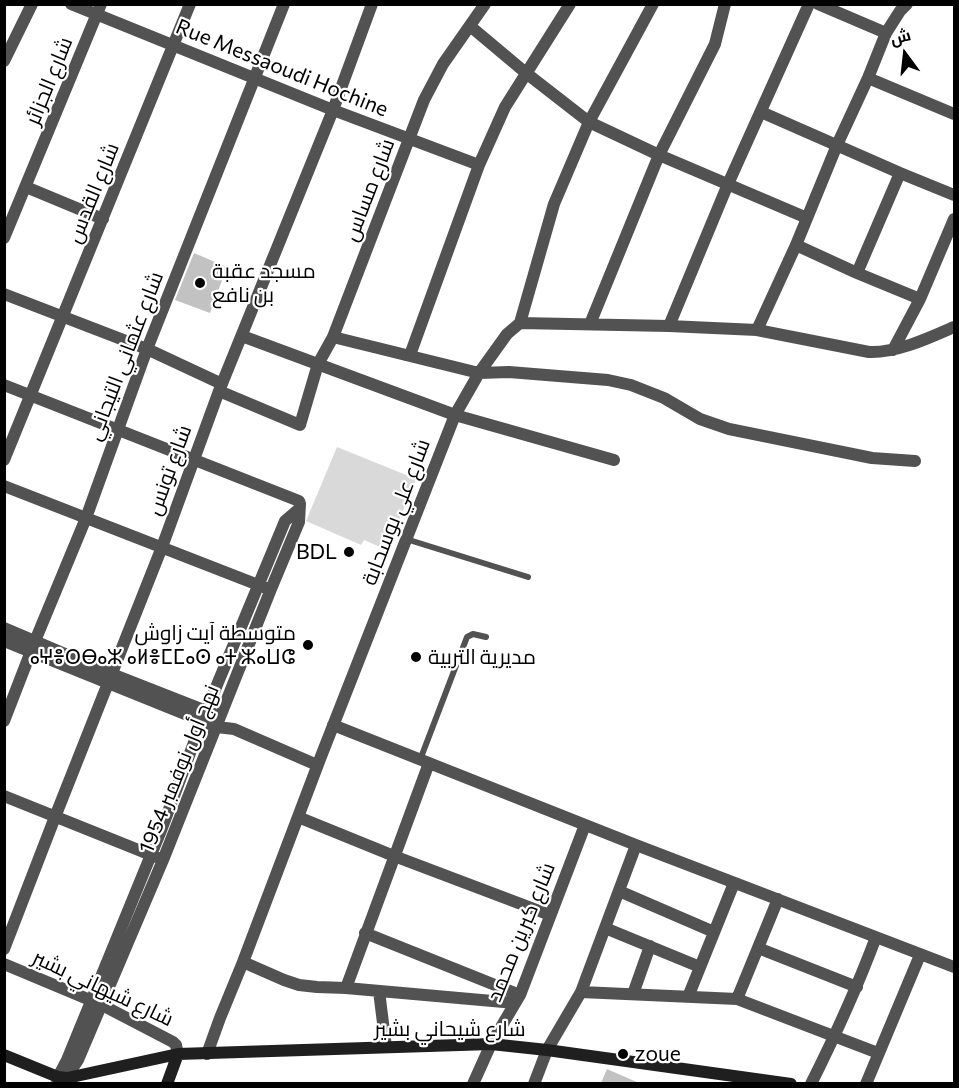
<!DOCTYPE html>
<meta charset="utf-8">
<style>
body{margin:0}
#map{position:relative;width:959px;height:1088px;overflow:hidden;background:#fff;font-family:Commissioner,Cairo,sans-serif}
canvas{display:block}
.frame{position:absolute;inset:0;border:6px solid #000;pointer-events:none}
.north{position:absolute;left:875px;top:24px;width:60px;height:60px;-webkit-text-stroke:4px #fff;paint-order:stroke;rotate:345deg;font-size:16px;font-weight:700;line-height:24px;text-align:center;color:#000}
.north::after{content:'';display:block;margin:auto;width:21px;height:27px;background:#000;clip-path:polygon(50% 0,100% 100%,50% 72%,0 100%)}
</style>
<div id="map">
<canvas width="959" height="1088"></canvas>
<div class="frame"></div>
<div class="north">ش</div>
</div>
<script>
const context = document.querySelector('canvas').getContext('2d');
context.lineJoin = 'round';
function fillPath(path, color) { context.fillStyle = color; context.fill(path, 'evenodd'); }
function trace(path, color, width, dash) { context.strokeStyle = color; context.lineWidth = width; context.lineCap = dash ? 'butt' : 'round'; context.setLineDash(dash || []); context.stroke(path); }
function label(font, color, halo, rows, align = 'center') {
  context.font = font + ' Commissioner,Cairo,"Noto Sans Tifinagh",sans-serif'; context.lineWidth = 4.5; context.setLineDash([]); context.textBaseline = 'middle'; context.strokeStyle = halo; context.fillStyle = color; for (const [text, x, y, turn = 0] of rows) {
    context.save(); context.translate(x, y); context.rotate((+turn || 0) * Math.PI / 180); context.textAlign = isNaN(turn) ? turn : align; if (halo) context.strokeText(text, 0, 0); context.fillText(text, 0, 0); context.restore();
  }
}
fillPath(new Path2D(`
 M337,447L416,479L387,550L364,540L361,545L306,521Z`), '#d9d9d9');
fillPath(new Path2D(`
 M194,253L227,267L210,313L175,300Z
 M607,1069L639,1083H601Z`), '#c2c2c2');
trace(new Path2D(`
 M406,539L528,577
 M420,760L467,637L473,634L486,637`), '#525252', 6);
trace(new Path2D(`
 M71,4L333,110L479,165
 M818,4L886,33
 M470,26L526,73L589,122L659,155L807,218
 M4,61L32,4
 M868,78L954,114
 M761,112L900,173L954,195
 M26,187L103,219
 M4,238L101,4
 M796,245L857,273L920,299
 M857,273L900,173
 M4,294L147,349L222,384
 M520,323L669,326L757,330L869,352C897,353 929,338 954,327
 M590,324L659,155L715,44L725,4
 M669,326L728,184L809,4
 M757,330L796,245L837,145L868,78L886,33L900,11L907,4
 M242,336L455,415L614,460
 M333,337L479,373L509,372L608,380L631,385L664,398L700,419L729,429L872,458L915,461
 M893,350L920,299L954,219
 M410,355L479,165L505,107L570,4
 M4,385L299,501L300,504L299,522L271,589L163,860L78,1060L62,1084
 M219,391L300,425L318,364L333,337L424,100L443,64L485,4
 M4,460L190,4
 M4,486L266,588
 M4,628L112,674L214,714
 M4,641L217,727L234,729L317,765
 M4,721L35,641L86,518L147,349L284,4
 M333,725L636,845L954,967
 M4,796L156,857
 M298,817L394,856L550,915
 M619,891L714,932
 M605,928L700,967
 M365,933L520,995
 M758,948L857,987
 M4,949L55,817L162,547L219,391L333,110L372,4
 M243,962L284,980L299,985L317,987L346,988L515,1003
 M4,964L102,1005L173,1042L176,1045L178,1054
 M346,988L429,763
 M379,991L386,1047
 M581,992L737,999L878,1053
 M633,994L650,946
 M688,997L734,883
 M737,999L778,899
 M207,1054L220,1018L243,962L320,759L455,415L479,373L507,334L520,323L554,204L589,122L653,4
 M57,1084L58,1077L67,1060L162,828L202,721L285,521L299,509
 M473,1084L491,1044L520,995L585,825
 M534,1084L547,1050L581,992L636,845
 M811,1084C835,1036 857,988 876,937
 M866,1084L920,955`), '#525252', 12);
trace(new Path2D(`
 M4,1055L58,1077L67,1078L178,1054L491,1044L547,1050L791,1084
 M167,1084L178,1054`), '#1f1f1f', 12);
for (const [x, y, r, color] of [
 [200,283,6,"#000"],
 [349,552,6,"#000"],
 [308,645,6,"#000"],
 [416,657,6,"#000"],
 [623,1054,6,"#000"]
]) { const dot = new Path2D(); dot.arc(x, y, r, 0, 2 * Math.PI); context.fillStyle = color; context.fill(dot); trace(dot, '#fff', 2); }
label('21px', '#000', '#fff', [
 ["Rue Messaoudi Hochine",282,68,22],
 ["شارع الجزائر",49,81,-68],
 ["شارع مساس",369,190,-69],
 ["شارع القدس",93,193,-68],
 ["شارع عثماني التيجاني",125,356,-69],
 ["شارع تونس",169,470,-70],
 ["شارع علي بوسحابة",396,512,-69],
 ["نهج أول نوفمبر 1954",179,769,-68],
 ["شارع كبرين محمد",521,932,-68],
 ["شارع شيهاني بشير",103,988,25],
 ["شارع شيحاني بشير",450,1029]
]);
label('21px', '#000', '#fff', [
 ["مسجد عقبة",212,271],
 ["بن نافع",212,295],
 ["BDL",337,552,"right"],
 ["متوسطة آيت زاوش",296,633,"right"],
 ["ⴰⵖⴻⵔⴱⴰⵣ ⴰⵍⴻⵎⵎⴰⵙ ⴰⵜ ⵣⴰⵡⵛ",296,657,"right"],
 ["مديرية التربية",428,657],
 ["zoue",635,1054]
], 'left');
</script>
